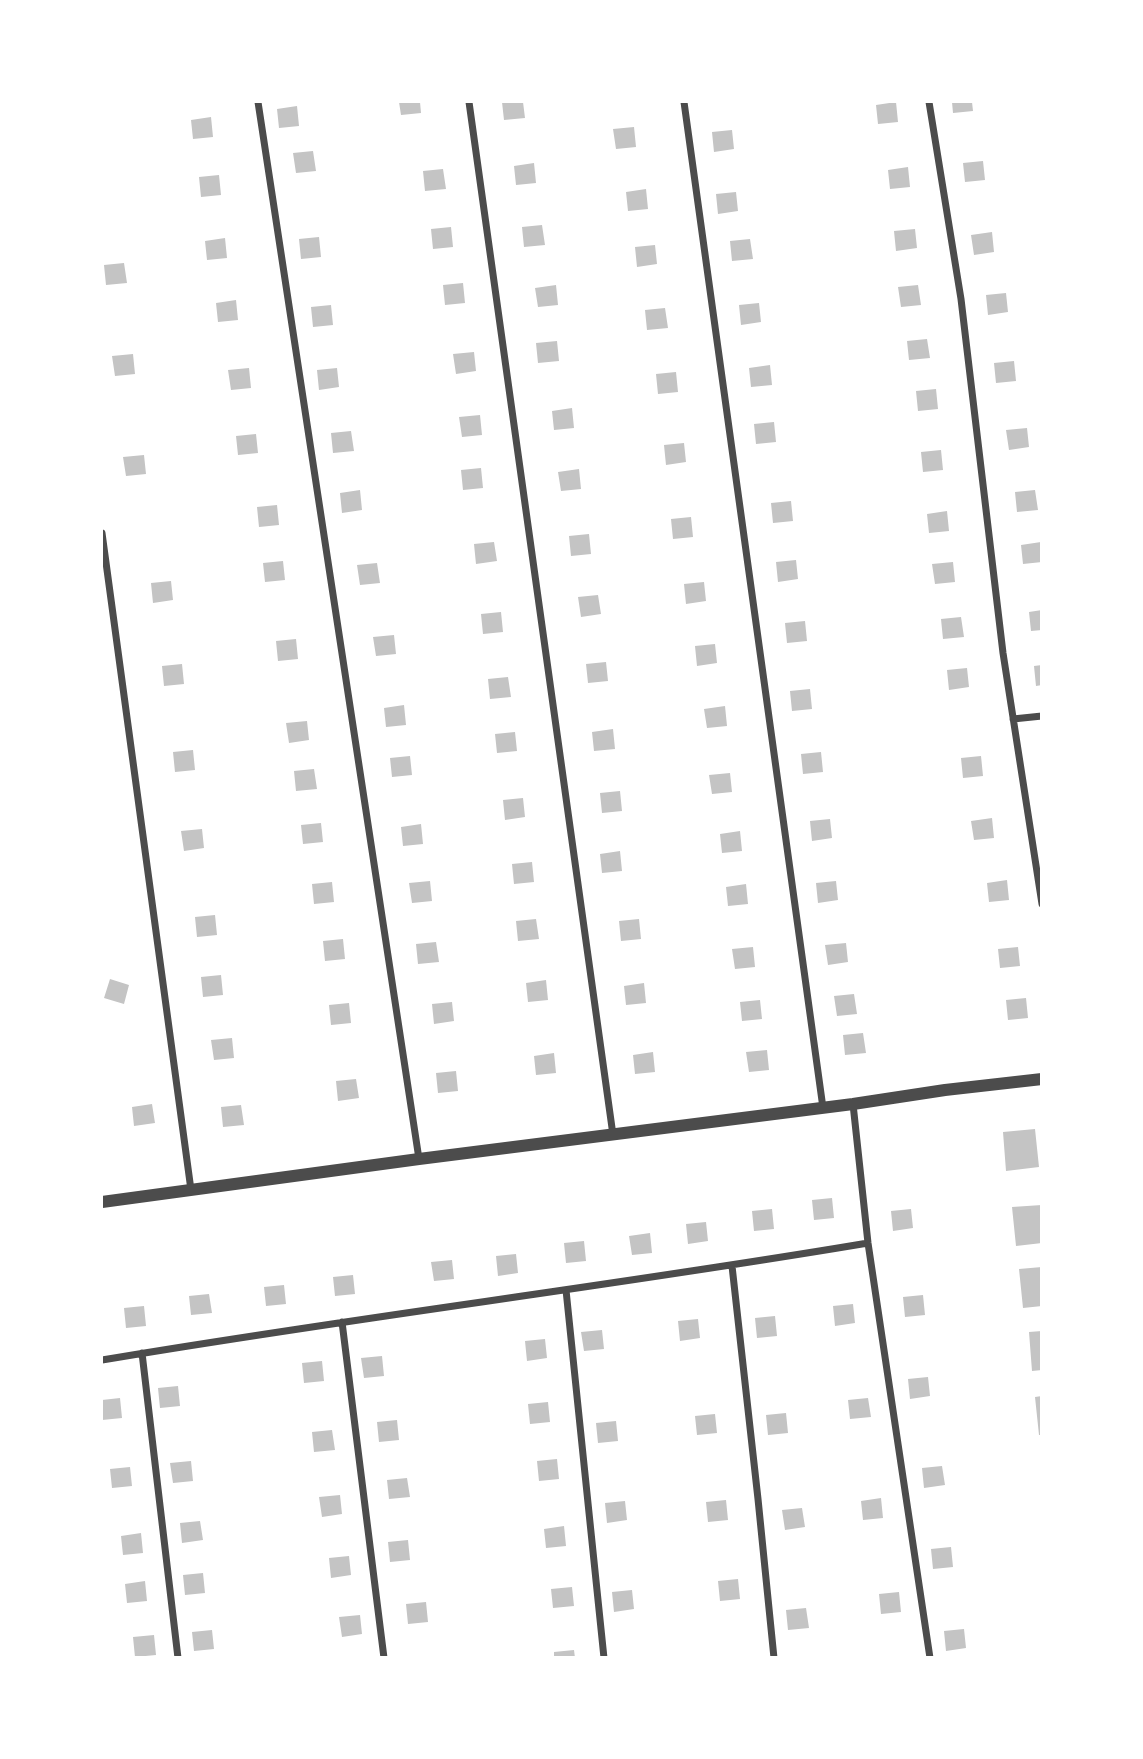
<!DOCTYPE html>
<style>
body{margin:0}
#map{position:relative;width:1143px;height:1759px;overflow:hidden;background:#fff;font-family:"DejaVu Sans",sans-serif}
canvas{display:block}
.frame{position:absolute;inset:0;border:103px solid #fff;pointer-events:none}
</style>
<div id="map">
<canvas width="1143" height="1759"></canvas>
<div class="frame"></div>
</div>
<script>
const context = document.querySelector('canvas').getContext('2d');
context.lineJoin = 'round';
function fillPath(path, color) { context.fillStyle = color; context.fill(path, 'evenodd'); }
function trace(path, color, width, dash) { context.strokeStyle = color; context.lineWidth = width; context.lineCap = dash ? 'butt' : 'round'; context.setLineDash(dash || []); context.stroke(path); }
fillPath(new Path2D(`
 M399,102H420L421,113L401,115Z
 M502,102H523L525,118L504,120Z
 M896,102L898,122L878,124L876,105Z
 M952,102H972L973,111L953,113Z
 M297,106L299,126L279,128L277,109Z
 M211,117L213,137L193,139L191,120Z
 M634,127L636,147L616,149L613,129Z
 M732,130L734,149L714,152L712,132Z
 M313,151L316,171L296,173L293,153Z
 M983,161L985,180L965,182L963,163Z
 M534,163L536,183L516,185L514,166Z
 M908,167L910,187L890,189L888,170Z
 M443,169L446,189L425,191L423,171Z
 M219,175L221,195L201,197L199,177Z
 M646,189L648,209L628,211L626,192Z
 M736,192L738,211L718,214L716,194Z
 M542,225L545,245L524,247L522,227Z
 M451,227L453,247L433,249L431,229Z
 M915,229L917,248L896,251L894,231Z
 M992,232L994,252L974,255L971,235Z
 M319,237L321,257L301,259L299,239Z
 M225,238L227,258L207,260L205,241Z
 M750,239L753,259L732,261L730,241Z
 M655,245L657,264L637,267L635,247Z
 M124,263L127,283L106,285L104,265Z
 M463,283L465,303L445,305L443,285Z
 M556,285L558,305L538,307L535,288Z
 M918,285L921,305L901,307L898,287Z
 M1006,293L1008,312L988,315L986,295Z
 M236,300L238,320L218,322L216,303Z
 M759,303L761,322L741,325L739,305Z
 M331,305L333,325L313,327L311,307Z
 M665,308L668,328L647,330L645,310Z
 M927,339L930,358L909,360L907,341Z
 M557,341L559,361L538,363L536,343Z
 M474,352L476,371L456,374L453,354Z
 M133,354L135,374L115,376L112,356Z
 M1014,361L1016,381L996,383L994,363Z
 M770,365L772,385L751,387L749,368Z
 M249,368L251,388L231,390L228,370Z
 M337,368L339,387L319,390L317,370Z
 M676,372L678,392L658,394L656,374Z
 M936,389L938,409L918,411L916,391Z
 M572,408L574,428L554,430L552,411Z
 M480,415L482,435L462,437L459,417Z
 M774,422L776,442L756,444L754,424Z
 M1027,428L1029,447L1009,450L1006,430Z
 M351,431L354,451L333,453L331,433Z
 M256,434L258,453L238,455L236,436Z
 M684,443L686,462L666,465L664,445Z
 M941,450L943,470L923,472L921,452Z
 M144,455L146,474L126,476L123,457Z
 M481,468L483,488L463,490L461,470Z
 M579,469L581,489L561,491L558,472Z
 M360,490L362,510L342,513L340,493Z
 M1035,490L1038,510L1017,512L1015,492Z
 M791,501L793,521L773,523L771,503Z
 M277,505L279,525L259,527L257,507Z
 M947,511L949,531L929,533L927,514Z
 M691,517L693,537L673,539L671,519Z
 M589,534L591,554L571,556L569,536Z
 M494,542L497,561L476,564L474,544Z
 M1041,542L1042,562L1023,564L1021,545Z
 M796,560L798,579L778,582L776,562Z
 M283,561L285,580L265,582L263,563Z
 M953,562L955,582L935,584L932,564Z
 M377,563L380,583L360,585L357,565Z
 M171,581L173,600L153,603L151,583Z
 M704,582L706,601L686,604L684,584Z
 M598,595L601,614L581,617L578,597Z
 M1042,610V630L1031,631L1029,612Z
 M501,612L503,632L483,634L481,614Z
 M961,617L964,637L943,639L941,619Z
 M805,621L807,641L787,643L785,623Z
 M394,635L396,654L376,656L373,637Z
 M296,639L298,659L278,661L276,641Z
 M715,644L717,663L697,666L695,646Z
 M606,662L608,681L588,683L586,664Z
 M182,664L184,684L164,686L162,666Z
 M1042,665V685L1036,686L1034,666Z
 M967,668L969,687L949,690L947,670Z
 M508,677L511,697L490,699L488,679Z
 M810,689L812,709L792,711L790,691Z
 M404,705L406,725L386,727L384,708Z
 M725,706L727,726L707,728L704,709Z
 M307,721L309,740L289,743L286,723Z
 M613,729L615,749L594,751L592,732Z
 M515,732L517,751L497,753L495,734Z
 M193,750L195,770L175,772L173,752Z
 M821,752L823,772L803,774L801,754Z
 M410,756L412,775L392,777L390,758Z
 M981,756L983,776L963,778L961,758Z
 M314,769L317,789L296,791L294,771Z
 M730,773L732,792L712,794L709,775Z
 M620,791L622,811L602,813L600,793Z
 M523,798L525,817L505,820L503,800Z
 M992,818L994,838L974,840L971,821Z
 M830,819L832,838L812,841L810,821Z
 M321,823L323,842L303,844L301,825Z
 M421,824L423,844L403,846L401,827Z
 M202,829L204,848L184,851L181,831Z
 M740,831L742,851L722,853L720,834Z
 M620,851L622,871L602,873L600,854Z
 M532,862L534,882L514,884L512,864Z
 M1007,880L1009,900L989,902L987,883Z
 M430,881L432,901L412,903L409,883Z
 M836,881L838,900L818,903L816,883Z
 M332,882L334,902L314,904L312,884Z
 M746,884L748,904L728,906L726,887Z
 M215,915L217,935L197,937L195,917Z
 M536,919L539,939L518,941L516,921Z
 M639,919L641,939L621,941L619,921Z
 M343,939L345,959L325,961L323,941Z
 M436,942L439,962L418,964L416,944Z
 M846,943L848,962L828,965L825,945Z
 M753,947L755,967L735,969L732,949Z
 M1018,947L1020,966L1000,968L998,949Z
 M221,975L223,995L203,997L201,977Z
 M110,979L129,985L124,1004L104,998Z
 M546,980L548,1000L528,1002L526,983Z
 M644,983L646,1003L626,1005L624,986Z
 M854,994L857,1014L837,1016L834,996Z
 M1026,998L1028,1018L1008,1020L1006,1000Z
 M760,1000L762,1019L742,1021L740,1002Z
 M452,1002L454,1021L434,1024L432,1004Z
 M349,1003L351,1023L331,1025L329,1005Z
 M863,1033L866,1053L845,1055L843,1035Z
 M232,1038L234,1058L214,1060L211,1040Z
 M767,1050L769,1070L749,1072L746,1052Z
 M653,1052L655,1072L635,1074L633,1055Z
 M554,1053L556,1073L536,1075L534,1056Z
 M456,1071L458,1091L438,1093L436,1073Z
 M356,1079L359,1098L338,1101L336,1081Z
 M152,1104L155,1123L134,1126L132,1107Z
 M241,1105L244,1125L223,1127L221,1107Z
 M1035,1129L1039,1167L1006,1171L1003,1132Z
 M832,1198L834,1218L814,1220L812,1200Z
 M1042,1205V1243L1016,1246L1012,1207Z
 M772,1209L774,1229L754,1231L752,1211Z
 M911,1209L913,1228L893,1231L891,1211Z
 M706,1222L708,1241L688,1244L686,1224Z
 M650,1233L652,1253L632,1255L629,1236Z
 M584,1241L586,1261L566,1263L564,1243Z
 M516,1254L518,1273L498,1276L496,1256Z
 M452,1260L454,1279L434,1281L431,1262Z
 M1042,1267V1306L1023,1308L1019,1269Z
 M353,1275L355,1294L335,1296L333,1277Z
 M284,1285L286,1304L266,1306L264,1287Z
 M209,1294L212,1313L191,1315L189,1296Z
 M923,1295L925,1315L905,1317L903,1297Z
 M853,1304L855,1323L835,1326L833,1306Z
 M144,1306L146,1326L126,1328L124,1308Z
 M775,1316L777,1336L757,1338L755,1318Z
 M698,1319L700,1338L680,1341L678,1321Z
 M602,1330L604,1349L584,1351L581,1332Z
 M1042,1331V1370L1032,1371L1029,1332Z
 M545,1339L547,1358L527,1361L525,1341Z
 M382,1356L384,1376L364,1378L361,1358Z
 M322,1361L324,1381L304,1383L302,1363Z
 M928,1377L930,1396L910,1399L908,1379Z
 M178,1386L180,1406L160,1408L158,1388Z
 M1042,1396V1435H1039L1035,1397Z
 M120,1398L122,1418L102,1420V1400Z
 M868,1398L871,1417L850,1419L848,1400Z
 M548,1402L550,1422L530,1424L528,1404Z
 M786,1413L788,1433L768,1435L766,1415Z
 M715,1414L717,1433L697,1435L695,1416Z
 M397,1420L399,1440L379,1442L377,1422Z
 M616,1421L618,1441L598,1443L596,1423Z
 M332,1430L335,1450L314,1452L312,1432Z
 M557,1459L559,1479L539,1481L537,1461Z
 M191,1461L193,1481L173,1483L170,1463Z
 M942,1466L945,1485L924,1488L922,1468Z
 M130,1467L132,1486L112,1488L110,1469Z
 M407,1478L410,1497L389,1499L387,1480Z
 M340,1495L342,1514L322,1517L319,1497Z
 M881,1498L883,1518L863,1520L861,1501Z
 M726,1500L728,1520L708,1522L706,1502Z
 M625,1501L627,1520L607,1523L605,1503Z
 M802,1508L805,1527L785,1530L782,1510Z
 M200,1521L203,1540L182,1543L180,1523Z
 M564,1526L566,1546L546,1548L544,1529Z
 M141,1533L143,1553L123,1555L121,1536Z
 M408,1540L410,1560L390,1562L388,1542Z
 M951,1547L953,1567L933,1569L931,1549Z
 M349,1556L351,1575L331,1578L329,1558Z
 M203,1573L205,1593L185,1595L183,1575Z
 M738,1579L740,1599L720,1601L718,1581Z
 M145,1581L147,1601L127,1603L125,1584Z
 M572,1587L574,1606L553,1608L551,1589Z
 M632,1590L634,1609L614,1612L612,1592Z
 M899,1592L901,1612L881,1614L879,1594Z
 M426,1602L428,1622L408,1624L406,1604Z
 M806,1608L809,1628L788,1630L786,1610Z
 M360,1615L362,1634L342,1637L339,1617Z
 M964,1629L966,1648L946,1651L944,1631Z
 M212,1630L214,1649L194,1651L192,1632Z
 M154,1635L156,1655L135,1657L133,1637Z
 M574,1650L575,1658H554V1652Z`), '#c4c4c4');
trace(new Path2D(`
 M258,102L419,1159
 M469,102L613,1135
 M684,102L823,1108
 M929,102L961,299L1003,653L1042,904
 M102,533L191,1190
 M1013,719L1042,716
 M853,1104L868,1243L930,1658
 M732,1266L758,1499L774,1658
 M566,1290L604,1658
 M342,1322L384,1658
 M142,1353L178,1658
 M102,1360C356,1317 613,1286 868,1243`), '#4c4c4c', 7);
trace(new Path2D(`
 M102,1202L419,1159L853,1104L945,1090L1042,1079`), '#4c4c4c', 12);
</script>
